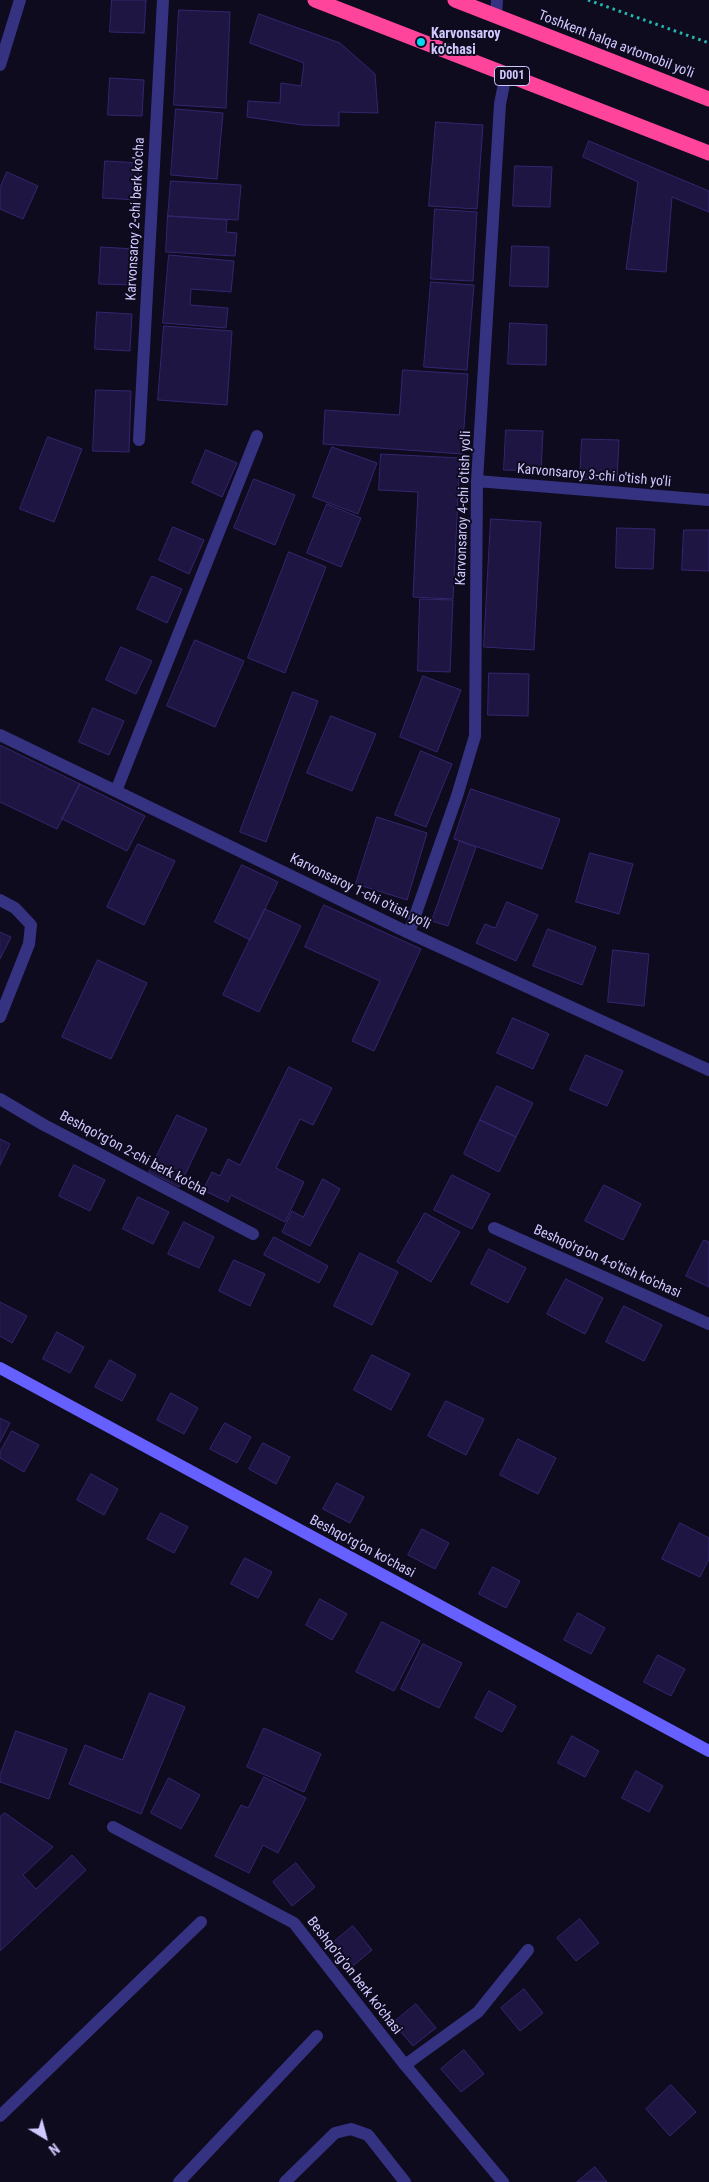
<!DOCTYPE html>
<style>
body{margin:0}
#map{position:relative;width:709px;height:2182px;overflow:hidden;background:#0e0b1f;font-family:"Roboto Condensed",sans-serif}
canvas{display:block}
.north{position:absolute;left:20px;top:2112px;width:50px;height:50px;-webkit-text-stroke:4px #0e0b1f;paint-order:stroke;rotate:143deg;font-size:14px;font-weight:700;line-height:20px;text-align:center;color:#d0c9ff}
.north::after{content:'';display:block;margin:auto;width:18px;height:22px;background:#d0c9ff;clip-path:polygon(50% 0,100% 100%,50% 72%,0 100%)}
</style>
<div id="map">
<canvas width="709" height="2182"></canvas>
<div class="north">N</div>
</div>
<script>
const context = document.querySelector('canvas').getContext('2d');
context.lineJoin = 'round';
function fillPath(path, color) { context.fillStyle = color; context.fill(path, 'evenodd'); }
function trace(path, color, width, dash) { context.strokeStyle = color; context.lineWidth = width; context.lineCap = dash ? 'butt' : 'round'; context.setLineDash(dash || []); context.stroke(path); }
function label(font, color, halo, rows, align = 'center') {
  context.font = font + ' "Roboto Condensed",sans-serif'; context.lineWidth = 4; context.setLineDash([]); context.textBaseline = 'middle'; context.strokeStyle = halo; context.fillStyle = color; for (const [text, x, y, turn = 0] of rows) {
    context.save(); context.translate(x, y); context.rotate((+turn || 0) * Math.PI / 180); context.textAlign = isNaN(turn) ? turn : align; if (halo) context.strokeText(text, 0, 0); context.fillText(text, 0, 0); context.restore();
  }
}
const building = new Path2D(`
 M112,0H146L144,33L110,32Z
 M179,10L230,12L226,108L174,105Z
 M259,14L340,43L375,74L378,113L339,112V126L302,125L247,117L248,101L280,103L281,83L301,86L304,63L250,43Z
 M110,78L144,80L142,116L108,115Z
 M176,109L223,113L217,179L171,175Z
 M436,122L483,125L477,209L429,206Z
 M589,141L709,191V212L672,197L666,272L626,269L638,182L583,157Z
 M105,161L139,163L137,200L103,198Z
 M515,166L552,167L550,207L513,206Z
 M7,172L38,186L23,219L0,209V188Z
 M171,181L241,185L238,220L168,216Z
 M435,209L477,212L473,281L431,279Z
 M168,216L227,220L226,232L237,233L235,256L166,252Z
 M512,246L549,247L548,287L510,286Z
 M101,247L135,249L133,285L99,284Z
 M169,255L234,261L231,292L191,289L190,305L228,308L226,328L163,323Z
 M431,282L474,285L467,370L424,367Z
 M97,312L132,314L130,351L95,349Z
 M510,323L547,325L546,365L508,364Z
 M164,326L232,331L227,405L158,400Z
 M403,370L468,374L462,454L323,444L325,410L399,415Z
 M96,390L131,391L129,452L93,451Z
 M506,430L543,431L541,471L504,470Z
 M48,437L82,449L54,522L20,509Z
 M582,439L619,440L617,481L580,479Z
 M332,447L377,463L358,514L313,497Z
 M206,450L237,463L222,497L192,483Z
 M381,454L460,458L453,599L413,597L418,492L379,490Z
 M254,479L295,495L275,545L234,528Z
 M327,504L361,518L341,567L307,553Z
 M491,519L541,522L534,650L484,647Z
 M173,527L204,540L189,574L159,560Z
 M617,528L655,529L653,569L616,568Z
 M684,530H709V571L682,570Z
 M289,552L326,567L285,673L248,658Z
 M152,576L182,589L167,623L137,609Z
 M420,599L453,600L450,672L418,671Z
 M195,640L244,661L215,727L167,706Z
 M121,647L152,661L136,694L106,680Z
 M489,673L529,674L528,716L488,715Z
 M423,676L461,690L437,752L400,737Z
 M293,692L318,701L266,842L240,832Z
 M93,708L124,721L109,755L79,742Z
 M331,716L376,734L352,791L307,773Z
 M0,745L80,784L57,829L0,802Z
 M421,751L452,764L426,827L395,815Z
 M80,784L145,816L127,851L62,819Z
 M471,789L560,819L542,869L454,839Z
 M377,817L427,833L407,900L356,884Z
 M460,841L476,847L448,926L432,921Z
 M138,844L175,861L144,925L107,907Z
 M590,853L633,864L619,914L576,902Z
 M242,865L278,882L250,940L215,922Z
 M507,902L538,915L516,961L476,943L485,924L495,928Z
 M324,905L421,949L374,1051L352,1041L380,981L305,947Z
 M265,909L301,926L259,1012L223,995Z
 M548,929L596,947L582,985L533,966Z
 M0,932L11,937L0,959Z
 M613,950L649,954L644,1006L608,1002Z
 M98,960L147,983L111,1059L62,1037Z
 M513,1018L549,1034L533,1069L497,1053Z
 M586,1055L623,1071L607,1106L570,1090Z
 M289,1067L332,1088L313,1125L300,1119L276,1168L304,1182L285,1222L231,1195L228,1202L203,1190L212,1172L220,1176L228,1159L240,1165Z
 M497,1086L533,1103L516,1137L480,1120Z
 M177,1115L207,1129L179,1187L149,1172Z
 M480,1120L516,1137L499,1172L464,1154Z
 M0,1139L10,1144L0,1165Z
 M74,1165L105,1180L90,1211L59,1196Z
 M452,1175L490,1194L472,1229L434,1210Z
 M323,1179L340,1189L310,1246L282,1232L292,1211L303,1217Z
 M604,1185L641,1204L623,1240L585,1221Z
 M138,1197L169,1212L153,1244L123,1229Z
 M425,1213L460,1232L431,1282L397,1262Z
 M184,1222L214,1237L199,1268L168,1254Z
 M274,1237L328,1266L319,1283L264,1255Z
 M704,1240L709,1242V1287L686,1276Z
 M489,1249L526,1268L508,1303L471,1284Z
 M360,1253L398,1272L372,1325L334,1306Z
 M234,1260L265,1274L250,1306L219,1291Z
 M566,1279L603,1298L585,1334L547,1314Z
 M0,1302L27,1316L12,1343L0,1336Z
 M624,1306L662,1325L644,1361L606,1342Z
 M57,1332L84,1347L70,1373L43,1359Z
 M372,1355L410,1374L391,1410L354,1390Z
 M110,1360L136,1375L122,1401L95,1387Z
 M171,1393L198,1408L184,1434L157,1420Z
 M446,1401L484,1419L466,1455L428,1436Z
 M0,1418L10,1423L0,1442Z
 M225,1423L251,1437L237,1463L210,1449Z
 M12,1431L39,1445L24,1472L0,1458V1452Z
 M518,1439L556,1458L538,1494L500,1475Z
 M263,1443L290,1457L276,1484L249,1469Z
 M91,1474L118,1489L104,1515L77,1500Z
 M337,1483L364,1497L350,1523L323,1509Z
 M161,1513L188,1527L174,1553L147,1539Z
 M680,1523L709,1538V1559L700,1577L662,1559Z
 M422,1529L449,1543L435,1569L408,1555Z
 M245,1558L272,1572L258,1598L231,1584Z
 M493,1567L520,1581L506,1608L479,1594Z
 M320,1599L347,1614L332,1640L306,1625Z
 M578,1613L605,1628L591,1654L564,1640Z
 M382,1622L420,1641L394,1691L356,1672Z
 M423,1644L462,1663L439,1708L401,1689Z
 M658,1655L685,1669L671,1696L644,1682Z
 M489,1691L516,1706L502,1732L475,1718Z
 M150,1693L185,1707L141,1814L69,1784L85,1745L122,1760Z
 M264,1728L321,1754L304,1792L247,1767Z
 M16,1731L67,1749L49,1799L0,1782V1776Z
 M572,1736L599,1751L585,1777L558,1763Z
 M636,1771L663,1786L649,1812L622,1798Z
 M264,1777L306,1798L278,1853L263,1845L249,1873L215,1856L241,1805L248,1808Z
 M169,1778L200,1795L181,1829L151,1813Z
 M5,1813L53,1847L23,1875L36,1889L72,1855L86,1870L0,1951V1817Z
 M296,1863L315,1887L292,1906L273,1882Z
 M580,1919L599,1943L576,1961L557,1938Z
 M353,1926L372,1950L349,1969L330,1945Z
 M524,1989L543,2013L520,2031L501,2008Z
 M416,2004L436,2028L413,2046L393,2023Z
 M464,2050L484,2074L461,2092L441,2069Z
 M671,2085L696,2112L670,2136L646,2109Z
 M595,2167L607,2182H577Z`);
fillPath(building, '#1f1542');
trace(building, '#35266f', 1);
trace(new Path2D(`
 M588,0L709,43`), '#24b8b0', 3, [2.5, 4]);
trace(new Path2D(`
 M405,2065L478,2012L528,1950
 M0,2116L201,1922
 M179,2182L317,2036
 M285,2182L335,2133L351,2129L368,2135L405,2182`), '#363282', 12);
trace(new Path2D(`
 M496,16L497,0
 M0,65L20,0
 M139,440L163,0
 M477,481L709,500
 M0,735L409,933L709,1070
 M116,791L257,436
 M0,900L15,908L31,925L29,944L0,1017
 M409,933L457,796L475,736L477,481L500,104L506,74
 M0,1099L44,1125L253,1234
 M494,1228L709,1324
 M113,1827L294,1923L405,2065L503,2182`), '#363282', 12);
trace(new Path2D(`
 M0,1368L709,1751`), '#6560ff', 12);
trace(new Path2D(`
 M315,0L709,153
 M455,0L709,99`), '#ff449c', 15);
for (const [x, y, r, color] of [
 [421,42,5,"#00d9f4"]
]) { const dot = new Path2D(); dot.arc(x, y, r, 0, 2 * Math.PI); context.fillStyle = color; context.fill(dot); trace(dot, '#0e0b1f', 2); }
for (const [x, y, w] of [
 [512,76,35]
]) { const box = new Path2D(); box.roundRect(x - w / 2, y - 9.5, w, 19, 4); context.fillStyle = '#0e0b1f'; context.fill(box); trace(box, '#d0c9ff', 1); }
label('bold 12px', '#d0c9ff', null, [
 ["D001",512,76]
]);
label('bold 14px', '#d0c9ff', '#0e0b1f', [
 ["Karvonsaroy",431,34],
 ["ko'chasi",431,50]
], 'left');
label('14px', '#d0c9ff', '#0e0b1f', [
 ["Toshkent halqa avtomobil yo'li",616,45,21],
 ["Karvonsaroy 2-chi berk ko'cha",136,219,-87],
 ["Karvonsaroy 3-chi o'tish yo'li",594,476,5],
 ["Karvonsaroy 4-chi o'tish yo'li",464,508,-88],
 ["Karvonsaroy 1-chi o'tish yo'li",360,892,26],
 ["Beshqo'rg'on 2-chi berk ko'cha",133,1154,28],
 ["Beshqo'rg'on 4-o'tish ko'chasi",607,1262,24],
 ["Beshqo'rg'on ko'chasi",362,1547,28],
 ["Beshqo'rg'on berk ko'chasi",354,1976,52]
]);
</script>
